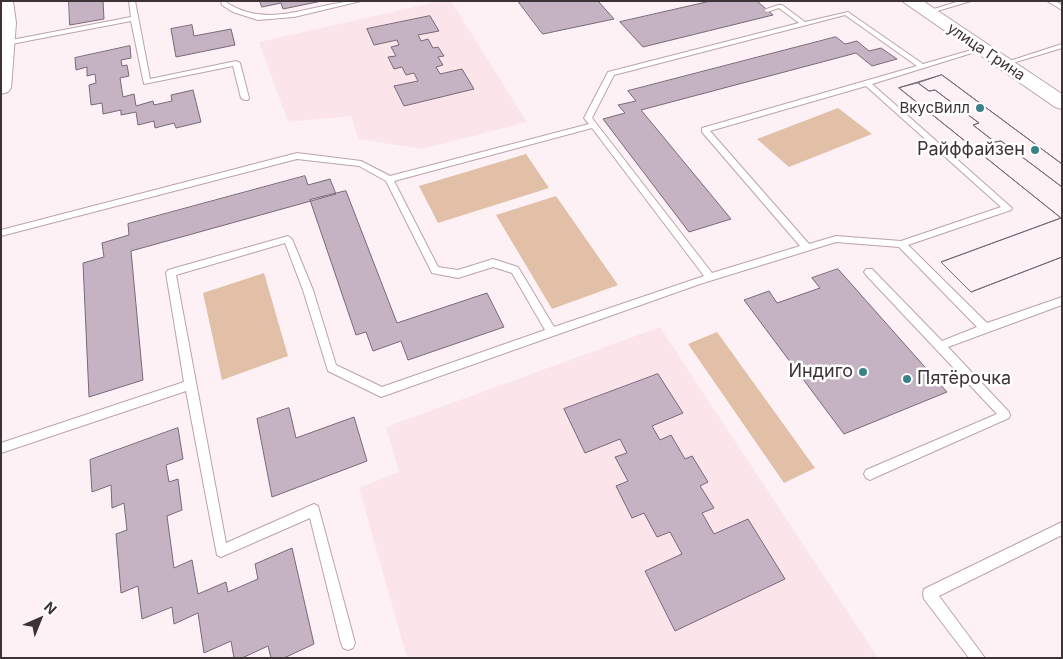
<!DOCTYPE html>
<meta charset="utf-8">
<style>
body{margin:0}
#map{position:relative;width:1063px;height:659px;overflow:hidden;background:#fdf1f5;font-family:Inter,sans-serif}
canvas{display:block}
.frame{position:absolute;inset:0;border:2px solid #3d3235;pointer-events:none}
.north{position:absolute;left:15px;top:594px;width:50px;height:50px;-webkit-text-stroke:4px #fff;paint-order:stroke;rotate:44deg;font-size:14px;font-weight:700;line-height:20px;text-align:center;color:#3d3235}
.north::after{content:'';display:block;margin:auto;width:18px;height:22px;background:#3d3235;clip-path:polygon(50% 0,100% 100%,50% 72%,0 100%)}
</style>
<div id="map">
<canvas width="1063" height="659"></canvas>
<div class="frame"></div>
<div class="north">N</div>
</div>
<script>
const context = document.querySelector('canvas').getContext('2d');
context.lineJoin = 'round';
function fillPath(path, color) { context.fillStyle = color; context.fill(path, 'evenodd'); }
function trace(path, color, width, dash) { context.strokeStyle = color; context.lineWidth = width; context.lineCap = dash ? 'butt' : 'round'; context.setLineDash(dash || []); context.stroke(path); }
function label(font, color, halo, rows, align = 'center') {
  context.font = font + ' Inter,sans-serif'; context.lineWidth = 5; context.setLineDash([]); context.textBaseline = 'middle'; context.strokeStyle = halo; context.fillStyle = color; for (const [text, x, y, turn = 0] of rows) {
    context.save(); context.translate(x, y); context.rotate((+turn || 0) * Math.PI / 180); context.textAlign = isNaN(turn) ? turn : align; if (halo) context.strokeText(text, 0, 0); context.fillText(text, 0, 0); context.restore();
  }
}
fillPath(new Path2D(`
 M441,1H451L527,122L422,149L358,139L351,116L288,122L259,42Z
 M660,327L878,658H407L359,488L399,472L386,427Z`), '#fbe5eb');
fillPath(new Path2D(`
 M838,108L872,134L789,167L757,139Z
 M526,154L549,188L438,223L419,186Z
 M556,196L618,285L552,309L496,215Z
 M264,273L288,356L222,380L203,293Z
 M717,332L815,468L784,483L688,344Z`), '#e1c0a7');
const building = new Path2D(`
 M69,1H103L104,19L70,25Z
 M260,1H322L283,9L281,3L262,7Z
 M518,1H598L614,19L543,34Z
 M711,1H757L773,15L643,47L620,22Z
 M430,16L439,31L418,35L421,41L428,39L433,48L438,47L444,56L438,57L443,65L436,67L440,74L462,69L474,89L404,106L394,86L418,81L414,73L406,75L402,67L394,69L388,57L396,56L391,47L399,45L397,40L374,45L367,29Z
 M192,25L194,36L231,29L235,45L176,57L171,29Z
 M836,37L845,44L857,41L869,51L881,48L897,59L872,66L856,53L641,110L731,219L689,232L603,119L625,113L618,105L636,101L628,91Z
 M130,46L131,58L121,60L122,66L127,65L129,76L120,78L123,97L134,94L136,106L153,101L154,105L172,101L171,95L193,90L201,122L176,128L174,123L155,128L154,121L138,125L136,112L121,115V110L103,114L102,103L91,105L89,85L96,83L95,74L87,76V67L76,70L75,58Z
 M942,75L1062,164V187L1001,141L995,142L973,125L979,123L935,90L929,91L918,83Z
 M942,75L1062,164V257L971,292L941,262L1061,218L899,88Z
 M918,83L929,91L935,90L979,123L973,125L995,142L1001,141L1062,187V257L971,292L941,262L1061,218L899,88Z
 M305,176L308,185L330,179L336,194L131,251L143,380L89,397L83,263L104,257L102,243L129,235L128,224Z
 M346,191L397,323L487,293L504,327L408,360L401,341L373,351L366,332L356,335L310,200Z
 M838,269L947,392L844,434L744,300L769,291L777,303L820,288L812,278Z
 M658,374L683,413L652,426L660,440L671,435L685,459L692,456L708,482L700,486L714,508L702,513L714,534L748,519L785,579L675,631L645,571L682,554L670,532L657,537L644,513L632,518L616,486L628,481L615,457L627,453L620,439L585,453L564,409Z
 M289,408L296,438L354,417L367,461L272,497L257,419Z
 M178,428L183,459L166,465L169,482L178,479L182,510L167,516L174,568L192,560L198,594L226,582L228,592L258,579L255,564L292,548L314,644L284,658H271L268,646L242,658H234L231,641L204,653L198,613L174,624L172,607L142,619L138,586L121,593L116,534L127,530L124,503L112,508L111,485L92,492L90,460Z`);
fillPath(building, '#c5b3c4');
trace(building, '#796878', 1);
const lane = new Path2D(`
 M129,1H135L150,79L236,61L240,63L249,98L248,100H245L241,98L233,66L144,84L131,21L6,45L3,43L6,41L131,17Z
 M221,1H227V3C272,31 314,1 361,1L294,17L258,20L233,12L222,5Z
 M960,1H971L927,14L924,12Z
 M1047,1H1055L1062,5V10Z
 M778,5H782L805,22L848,12L923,64L982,47L985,49L872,84L1012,208L1011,210L908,245L987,323L1062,297V305L948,347L1009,412L1010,415L1009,418L874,478L870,480L866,478L864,474L866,470L997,414L866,275L864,272L866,269H872L942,341L977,327L899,247L836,242L700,284L381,397L328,371L303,290L285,243L176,275L226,543L314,504L318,506L355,643L353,648L348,650L343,648L341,643L310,518L221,557L217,555L186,391L1,453V443L184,382L166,273L168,270L288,236L292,239L313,290L336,365L382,387L545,330L512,273L493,267L458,278L432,273L386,181L359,166L297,159L1,236V230L297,153L361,161L390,176L589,124L584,118L608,72L799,23L779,8L767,12L764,10ZM845,15L917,66L702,128V132L800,246L712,273L592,118L614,75ZM866,86L1001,207L901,241L836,236L809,244L710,131ZM592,128L704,276L554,327L518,267L493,259L458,270L438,267L394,181Z
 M1062,44V48L1006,65L1000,64Z
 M1062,522V535L939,596L985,658H969L924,599L923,594L924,589Z`);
const secondary = new Path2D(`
 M1,1H13L16,23L11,88L8,92L1,94Z
 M902,1H923L1062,94V109L1055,107Z`);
trace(lane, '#bca3aa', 2);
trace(secondary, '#bca3aa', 2);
fillPath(lane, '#fff');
fillPath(secondary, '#fff');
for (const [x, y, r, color] of [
 [980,108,5,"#3a8289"],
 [1035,150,5,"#3a8289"],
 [863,372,5,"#3a8289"],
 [907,379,5,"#3a8289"]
]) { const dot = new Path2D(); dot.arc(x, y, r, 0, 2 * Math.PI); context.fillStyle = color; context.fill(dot); trace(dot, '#fff', 2); }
label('15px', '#3d3235', '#fff', [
 ["улица Грина",986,52,34]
]);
label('15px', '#3d3235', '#fff', [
 ["ВкусВилл",970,108]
], 'right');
label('18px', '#3d3235', '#fff', [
 ["Райффайзен",1025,150],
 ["Индиго",853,372],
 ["Пятёрочка",917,379,"left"]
], 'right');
</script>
